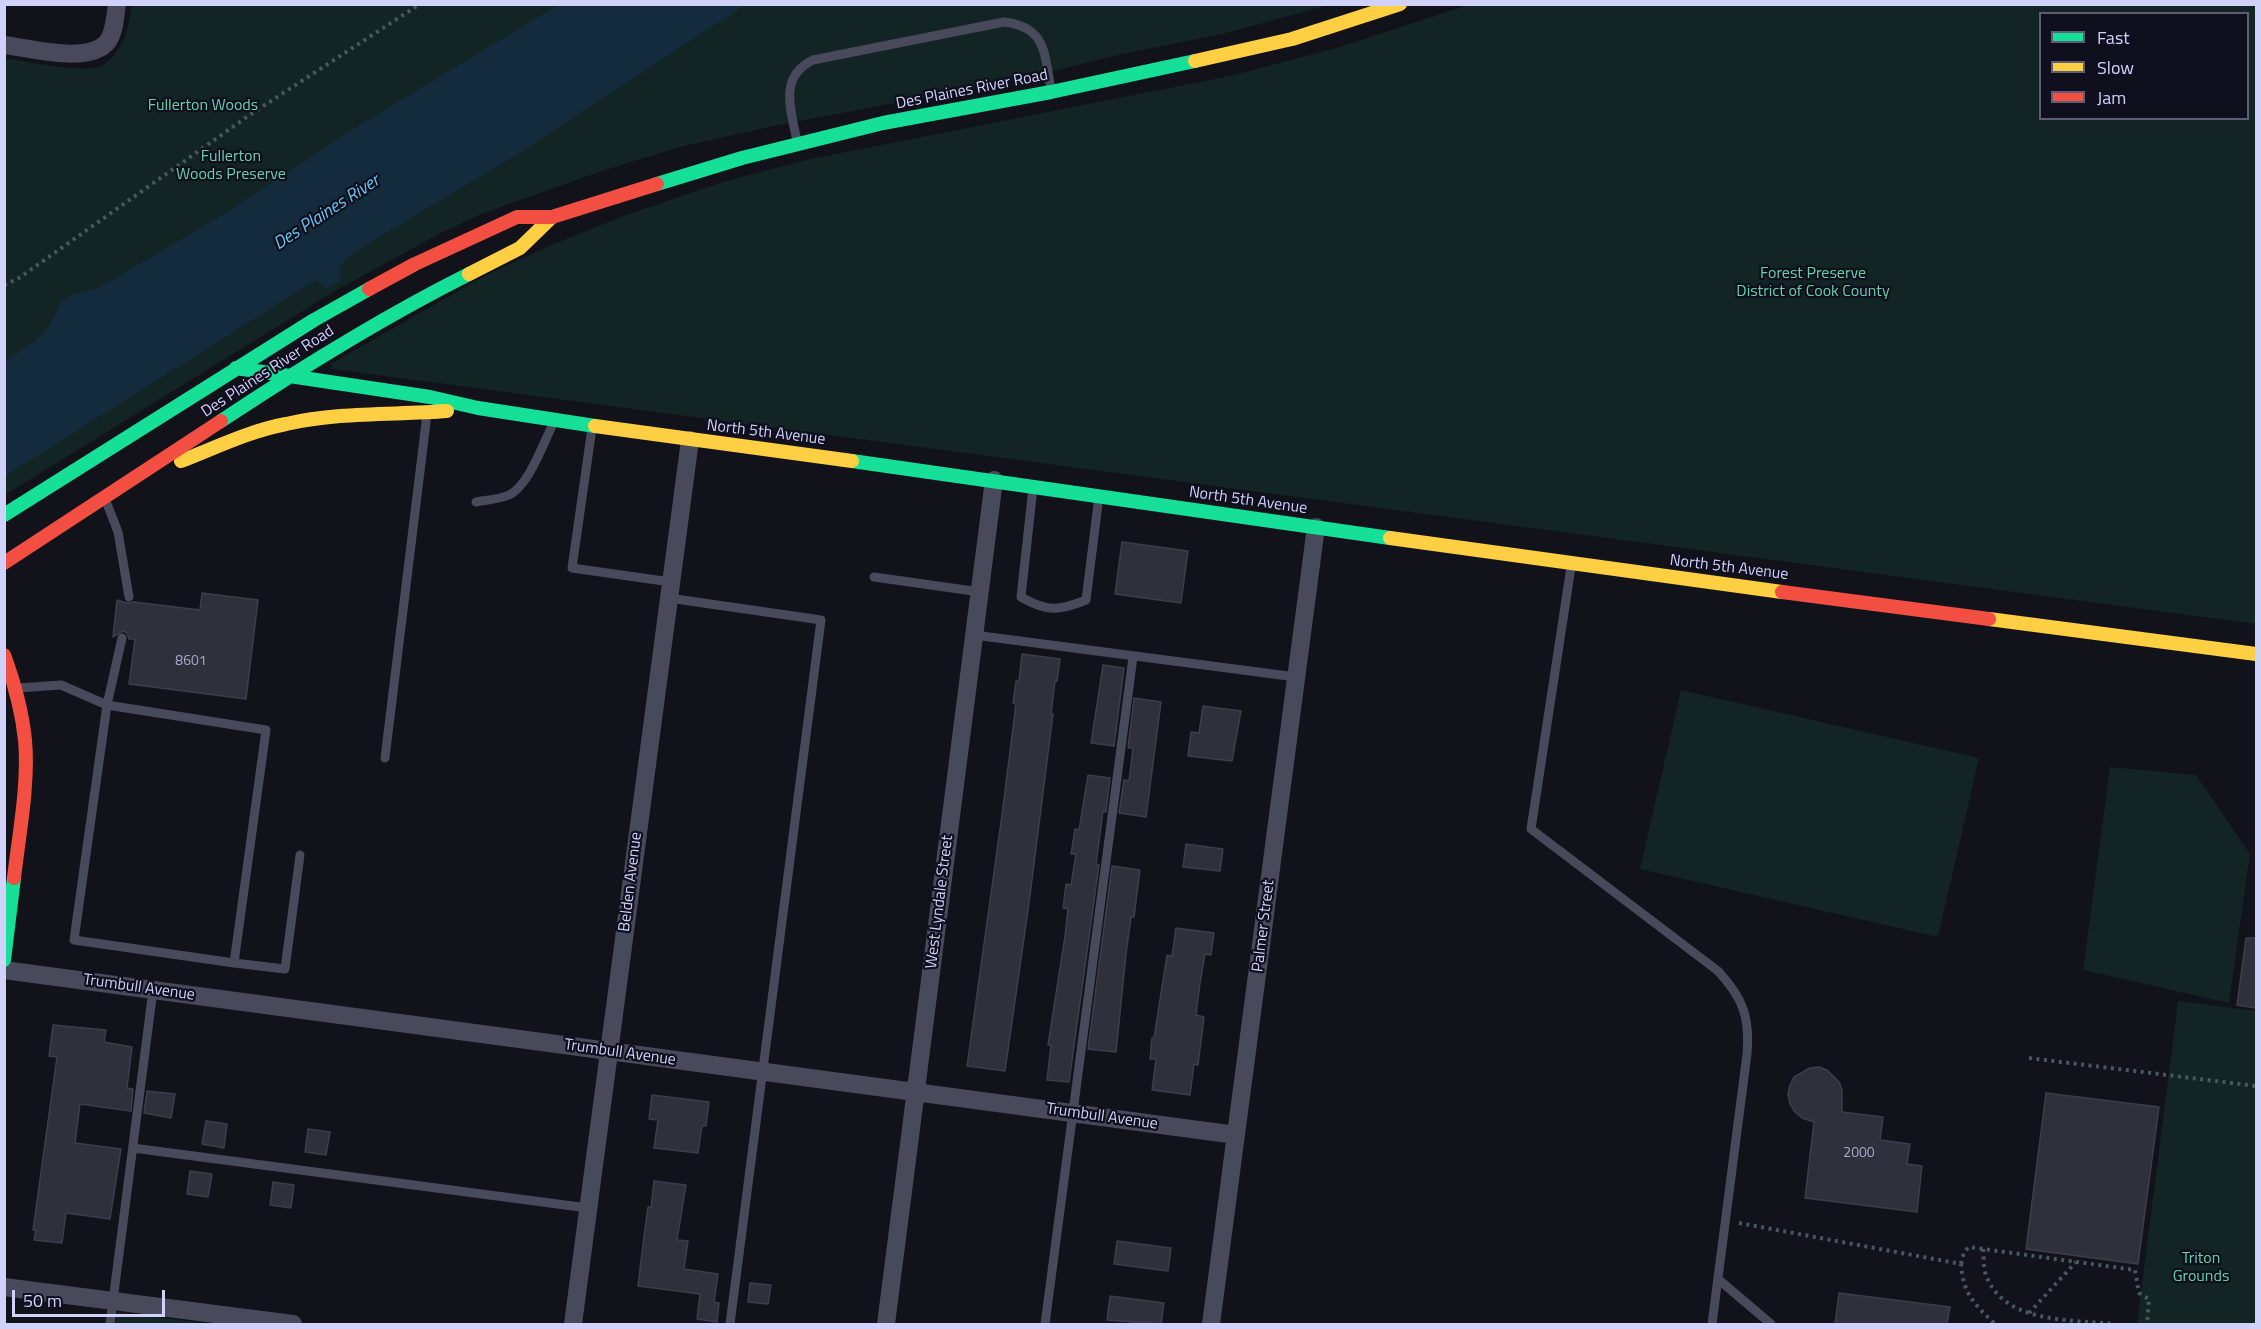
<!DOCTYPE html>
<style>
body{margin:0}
#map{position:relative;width:2261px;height:1329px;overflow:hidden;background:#12121a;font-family:"Titillium Web",sans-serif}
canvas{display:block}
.frame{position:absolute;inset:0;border:6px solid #d1d2fa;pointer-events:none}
.legend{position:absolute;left:2039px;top:12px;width:210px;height:108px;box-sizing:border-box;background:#0f0f1e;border:2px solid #5d5d76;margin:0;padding:8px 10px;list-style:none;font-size:18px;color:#d1d2fa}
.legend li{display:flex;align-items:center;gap:12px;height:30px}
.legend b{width:30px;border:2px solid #5d5d76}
.scale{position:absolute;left:12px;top:1290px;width:153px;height:27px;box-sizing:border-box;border:3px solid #d1d2fa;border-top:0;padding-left:8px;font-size:18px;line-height:21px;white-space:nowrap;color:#d1d2fa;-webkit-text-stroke:4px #0f0f1e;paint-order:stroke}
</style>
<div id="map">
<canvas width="2261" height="1329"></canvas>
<div class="frame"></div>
<ul class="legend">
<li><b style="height:8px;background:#16e098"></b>Fast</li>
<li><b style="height:8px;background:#ffcf43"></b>Slow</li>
<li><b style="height:8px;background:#f24e42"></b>Jam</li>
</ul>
<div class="scale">50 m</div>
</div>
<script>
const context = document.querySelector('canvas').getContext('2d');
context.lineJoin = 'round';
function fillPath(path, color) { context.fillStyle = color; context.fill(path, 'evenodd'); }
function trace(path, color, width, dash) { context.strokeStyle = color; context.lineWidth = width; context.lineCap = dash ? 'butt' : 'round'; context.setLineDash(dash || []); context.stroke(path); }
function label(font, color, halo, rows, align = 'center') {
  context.font = font + ' "Titillium Web",sans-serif'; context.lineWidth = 4.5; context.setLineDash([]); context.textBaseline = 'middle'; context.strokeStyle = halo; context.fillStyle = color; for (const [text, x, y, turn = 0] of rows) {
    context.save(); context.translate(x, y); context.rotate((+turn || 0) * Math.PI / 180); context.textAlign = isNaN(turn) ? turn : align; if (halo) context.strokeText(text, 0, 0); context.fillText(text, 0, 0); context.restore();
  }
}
fillPath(new Path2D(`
 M132,5H1329L1226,33L1114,56L1017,80L773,126L680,147L605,170L481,214L439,234L335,291L5,495V58C25,61 81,73 98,67C122,58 129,27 132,5Z
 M1467,5H2256V624L331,369L332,363L488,274L549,246L626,215L726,181L810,159L1230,76L1340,47ZM2040,14H2248V118H2040Z
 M1681,690L1979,758L1938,937L1640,869Z
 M2110,767L2196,775L2250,854L2229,1003L2083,970Z
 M2178,1001L2256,1011V1324H2137Z
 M117,1312L212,1324H115Z`), '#122423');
fillPath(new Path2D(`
 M560,4L745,5L516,155L354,252L339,267L341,281L327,288L317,280L303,288L5,476V362L35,341L49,327L62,301L74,294L99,288L224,214L360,125Z`), '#142b3e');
const building = new Path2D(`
 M1122,542L1188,551L1181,603L1115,594Z
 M202,593L258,600L246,699L129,684L135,639H129L127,633L123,631L113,637L117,600L127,603L134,602L200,610Z
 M1022,654L1060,659L1057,681H1055L1051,714H1053L1029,903L1005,1071L967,1066L1002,815L1016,704L1013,703L1016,681H1019Z
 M1103,665L1124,668L1114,746L1091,743Z
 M1134,698L1161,702L1146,817L1119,813L1124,780L1129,781L1133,748H1128Z
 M1203,706L1241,711L1232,761L1188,756L1191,732L1199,733Z
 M1088,775L1110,778L1106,812L1103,811L1096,864L1099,865L1069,1082L1047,1080L1051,1045H1048L1065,936L1068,909L1063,908L1066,884L1071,885L1076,854H1071L1075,829L1079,830Z
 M1186,844L1223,849L1220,871L1183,867Z
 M1112,866L1140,870L1134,917H1131L1126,954L1116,1052L1088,1049Z
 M1176,928L1214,933L1211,955L1205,954L1200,983L1196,1015L1204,1017L1198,1065L1194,1064L1190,1095L1152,1090L1156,1059H1150L1152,1038H1154L1167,955L1172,956Z
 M2246,938H2256V1008L2237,1005Z
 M53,1025L106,1030L104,1042L132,1047L127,1088L133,1089L131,1111L80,1104L75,1143L121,1149L110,1219L66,1213L62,1243L34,1240L36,1230H33L57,1057L49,1056Z
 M1819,1067L1827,1070L1839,1082L1842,1090V1112L1883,1117L1880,1140L1910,1144L1907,1164L1922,1166L1917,1212L1805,1198L1814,1122L1802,1118L1794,1111L1790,1104L1788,1094L1790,1085L1794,1077L1810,1068Z
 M147,1091L175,1094L171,1118L144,1113Z
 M2046,1093L2159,1107L2138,1264L2026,1249Z
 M652,1095L709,1102L706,1126H702L698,1153L654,1148L658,1120L649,1119Z
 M206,1121L227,1124L224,1148L202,1144Z
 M308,1129L330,1132L326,1155L305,1152Z
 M190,1171L212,1174L208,1197L187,1194Z
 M654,1181L686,1185L677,1240L688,1241L684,1269L718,1274L714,1302L719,1303L717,1322L697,1319L700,1294L638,1286L644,1236L648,1207L651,1208Z
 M273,1182L294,1185L291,1208L270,1205Z
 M1117,1241L1171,1248L1168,1271L1114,1264Z
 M750,1283L771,1285L768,1304L748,1302Z
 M1839,1293L1950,1307L1947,1324H1835Z
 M1110,1296L1164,1303L1161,1324L1107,1320Z`);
fillPath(building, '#30303d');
trace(building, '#3e3d4d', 1.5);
trace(new Path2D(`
 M4,285L19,278L251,114L420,4
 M2029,1058L2256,1086
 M1739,1223L1961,1264C1963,1294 1975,1305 1995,1324
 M1983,1249C1984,1256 1983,1265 1985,1272C2001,1324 2069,1319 2113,1324
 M1961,1264L1964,1252L1969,1247L2135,1270L2139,1293L2149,1299L2147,1324
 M2029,1313L2076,1262`), '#49575f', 4, [3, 4.5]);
trace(new Path2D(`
 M797,141C791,110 778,77 813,60L1004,22C1047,27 1044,54 1051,89
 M592,428L572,568L671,582
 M1033,488L1021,597C1047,612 1059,611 1086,600L1099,496
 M106,501L118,532L129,597
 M476,502C487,500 500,499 509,495C529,486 544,441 554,422
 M1571,567L1531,829L1718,971C1743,998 1750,1017 1747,1054L1712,1324
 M874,577L980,592
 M669,598L821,620L730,1324
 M974,635L1296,677
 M18,688L61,685L107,705L266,730L234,963L74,940L107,705L122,638
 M385,758L427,414
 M234,963L285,969L300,855
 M133,1148L588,1208
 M1718,1279L1771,1324
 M110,1324L153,990
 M1045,1324L1133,657`), '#48495a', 9);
trace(new Path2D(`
 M4,45C30,48 90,65 108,41C115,31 115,16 117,4
 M4,970L1236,1135
 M4,1287L293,1324
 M573,1324L690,440
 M886,1324L994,480
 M1211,1324L1316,527`), '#48495a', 18);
trace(new Path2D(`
 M657,184L742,158L883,123L1051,92L1195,61
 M236,368L430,397L478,408L595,426
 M221,421C301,368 383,317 469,274
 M852,461L1390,538
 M4,515L314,320L369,289
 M4,960L14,878`), '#16e098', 14);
trace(new Path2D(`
 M1195,61L1292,39L1400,4
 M469,274L520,248L552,217
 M595,426L852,461
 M181,461C215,448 249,431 286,424C338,412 393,415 447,411
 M1390,538L1782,592
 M1989,619L2256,654`), '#ffcf43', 14);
trace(new Path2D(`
 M369,289L415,264L517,217H552L657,184
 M4,563L221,421
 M1782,592L1989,619
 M4,655C14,682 22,711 25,740C29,784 19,834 14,878`), '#f24e42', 14);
label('14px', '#a9aacb', null, [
 ["8601",191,662],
 ["2000",1859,1154]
]);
label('16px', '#d1d2fa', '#0f0f1e', [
 ["Des Plaines River Road",972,90,-11],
 ["Des Plaines River Road",268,372,-33],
 ["North 5th Avenue",766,433,7],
 ["North 5th Avenue",1248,501,8],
 ["North 5th Avenue",1729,568,7],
 ["Belden Avenue",631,882,-83],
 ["West Lyndale Street",940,902,-83],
 ["Palmer Street",1264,926,-83],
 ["Trumbull Avenue",139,988,8],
 ["Trumbull Avenue",620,1053,8],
 ["Trumbull Avenue",1102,1117,8]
]);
label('16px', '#66d1a8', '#0f0f1e', [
 ["Fullerton Woods",203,106],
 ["Fullerton",231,157],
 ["Woods Preserve",231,175],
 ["Forest Preserve",1813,274],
 ["District of Cook County",1813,292],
 ["Triton",2201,1259],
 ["Grounds",2201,1277]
]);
label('italic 18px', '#6ac3ee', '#0f0f1e', [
 ["Des Plaines River",327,213,-33]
]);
</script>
